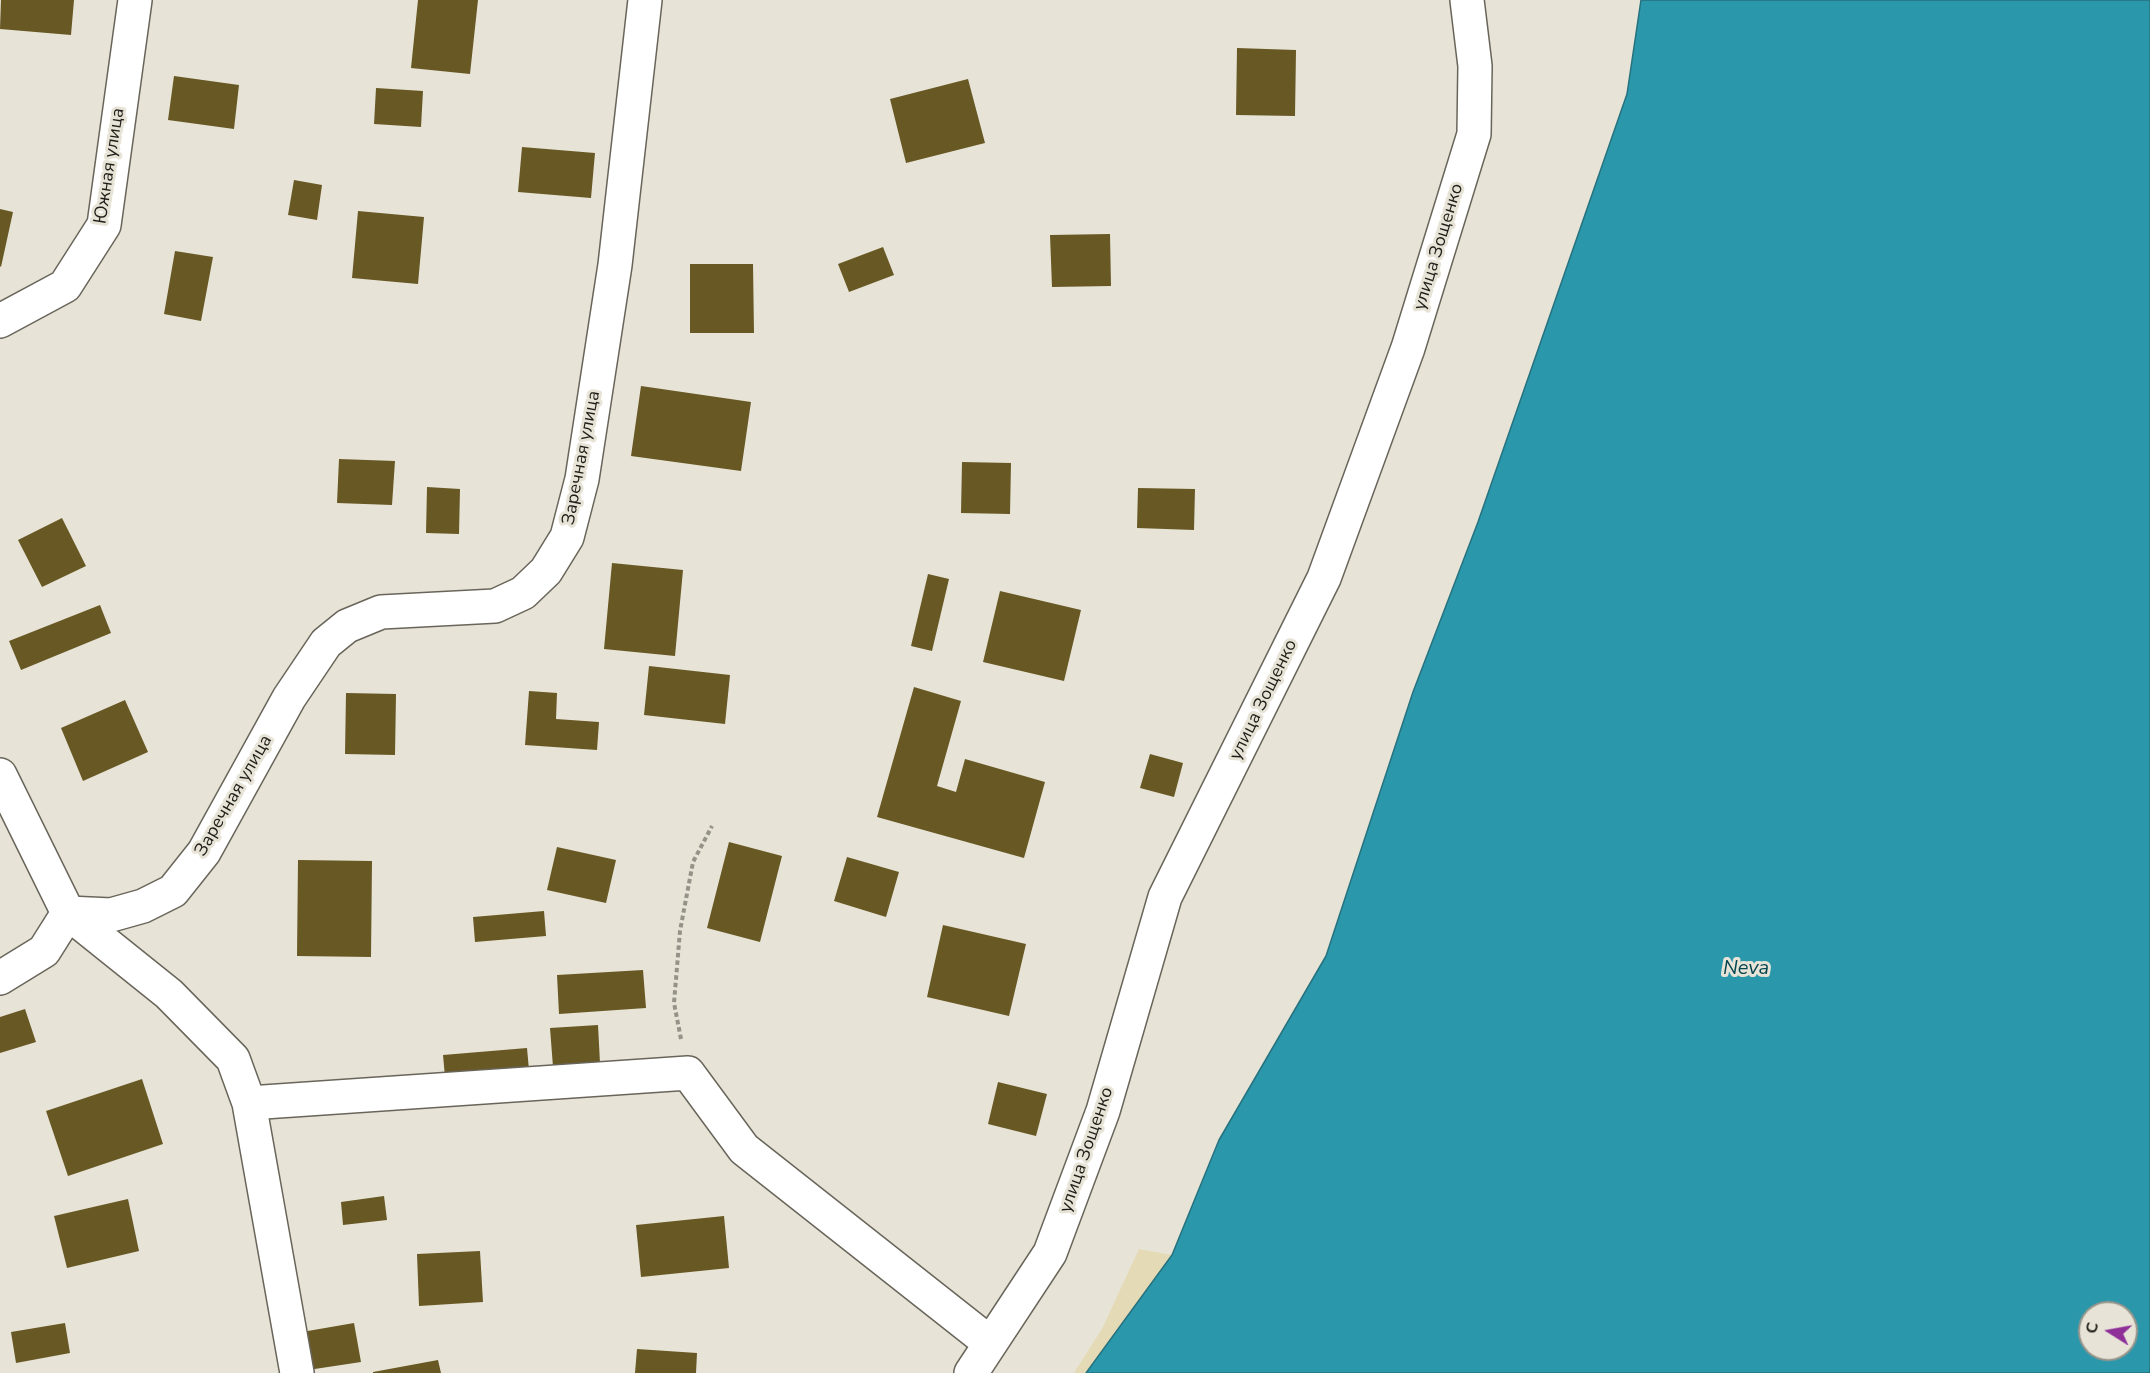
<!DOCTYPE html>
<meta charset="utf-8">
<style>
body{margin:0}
#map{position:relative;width:2150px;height:1373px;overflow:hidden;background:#e7e4d7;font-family:"Nunito Sans",sans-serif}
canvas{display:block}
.north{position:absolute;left:2078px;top:1301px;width:60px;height:60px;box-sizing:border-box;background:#e7e4d7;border:2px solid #97948b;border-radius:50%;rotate:281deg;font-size:16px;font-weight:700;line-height:24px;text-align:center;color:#1e1d18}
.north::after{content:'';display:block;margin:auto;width:21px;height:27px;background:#8f3099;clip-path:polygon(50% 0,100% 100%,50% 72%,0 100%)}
</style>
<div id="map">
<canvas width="2150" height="1373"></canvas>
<div class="north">С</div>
</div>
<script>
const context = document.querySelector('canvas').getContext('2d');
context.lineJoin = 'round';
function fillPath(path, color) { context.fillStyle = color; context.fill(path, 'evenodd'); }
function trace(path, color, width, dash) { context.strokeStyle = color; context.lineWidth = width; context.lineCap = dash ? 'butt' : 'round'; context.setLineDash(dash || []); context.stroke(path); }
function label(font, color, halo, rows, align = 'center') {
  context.font = font + ' "Nunito Sans",sans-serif'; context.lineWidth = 6; context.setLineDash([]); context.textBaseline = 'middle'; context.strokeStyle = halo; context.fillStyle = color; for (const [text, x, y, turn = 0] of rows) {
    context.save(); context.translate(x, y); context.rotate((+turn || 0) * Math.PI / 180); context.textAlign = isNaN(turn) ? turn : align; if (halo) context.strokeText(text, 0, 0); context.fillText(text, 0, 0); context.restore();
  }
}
fillPath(new Path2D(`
 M1139,1249L1172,1255L1086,1373H1074L1103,1327Z`), '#e4dab5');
const water = new Path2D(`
 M1641,0H2150V1373H1086L1172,1255L1219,1140L1326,956L1413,692L1478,522L1627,94ZM2090,1313H2126V1349H2090Z`);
fillPath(water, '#2b97ab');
trace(water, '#27727f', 1.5);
fillPath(new Path2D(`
 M1,0H74L71,35L0,29Z
 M418,0H478L470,74L411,68Z
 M1237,48L1296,50L1295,116L1236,115Z
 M174,76L239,85L234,129L168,120Z
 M968,79L985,143L906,163L890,99Z
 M376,88L423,91L421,127L374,124Z
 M522,147L595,153L591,198L518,192Z
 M294,180L322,185L317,220L288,215Z
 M0,209L13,212L1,267L0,266Z
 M358,211L424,217L418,284L352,278Z
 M1110,234L1111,286L1052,287L1050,235Z
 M883,247L894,275L849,292L838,264Z
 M175,251L213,257L201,321L164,314Z
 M690,264H753L754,333H690Z
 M641,386L751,402L741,471L631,456Z
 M339,459L395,461L392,505L337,503Z
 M962,462L1011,463L1010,514L961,513Z
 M427,487L460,489L459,534L426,533Z
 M1138,488L1195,489L1194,530L1137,528Z
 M62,518L86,566L42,587L18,540Z
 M612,563L683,570L675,656L604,649Z
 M928,574L949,579L932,651L911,646Z
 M1000,591L1081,610L1064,681L983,662Z
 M100,605L111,633L21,670L9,641Z
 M649,666L730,675L725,724L644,715Z
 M914,687L961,701L937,786L956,792L965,759L1045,782L1024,858L877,817Z
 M529,691L557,693L556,719L599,722L597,750L525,745Z
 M346,693L396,694L395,755L345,754Z
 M125,700L148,752L83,781L61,728Z
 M1150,754L1183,763L1174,797L1140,788Z
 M729,842L782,856L760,942L707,928Z
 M557,847L616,860L606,903L547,890Z
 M847,857L899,872L886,917L834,901Z
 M298,860L372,861L371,957L297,956Z
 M544,911L546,936L475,942L473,917Z
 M943,925L1026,944L1009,1016L927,997Z
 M643,970L646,1008L559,1014L557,975Z
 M25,1009L36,1042L0,1053V1017Z
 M598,1025L600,1063L553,1067L550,1028Z
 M527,1048L529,1070L445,1077L443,1055Z
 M142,1079L163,1144L68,1176L46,1111Z
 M998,1082L1047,1094L1036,1136L988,1124Z
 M384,1196L387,1220L343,1225L341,1202Z
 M128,1199L139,1251L67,1268L54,1216Z
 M724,1216L729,1268L641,1277L636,1225Z
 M480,1251L483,1302L419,1306L417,1254Z
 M65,1323L70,1353L16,1363L11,1332Z
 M354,1323L361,1362L308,1370L302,1332Z
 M637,1349L697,1353L696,1373H635Z
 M438,1360L441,1373H373V1372Z`), '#685824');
const street = new Path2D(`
 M0,321L65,286L104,225L135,0
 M0,775L68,913L169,994L233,1059L249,1103L297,1373
 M68,913L111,915L143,906L173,891L204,852L289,698L326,643L347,626L381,612L495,606L523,593L546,571L567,537L582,479L615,265L645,0
 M0,978L44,951L68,913
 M249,1103L688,1073L744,1149L990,1343
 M971,1373L1050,1253L1103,1111L1165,897L1324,578L1408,348L1474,134L1475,66L1467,0`);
trace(street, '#69655a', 36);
trace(new Path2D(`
 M681,1039L674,1003L680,931L693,862L712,826`), '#959289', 4, [4.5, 3]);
trace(street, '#fff', 33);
label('18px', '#1e1d18', '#e7e4d7', [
 ["Южная улица",110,166,-81],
 ["улица Зощенко",1439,247,-73],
 ["Заречная улица",582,458,-79],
 ["улица Зощенко",1264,700,-64],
 ["Заречная улица",234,796,-60],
 ["улица Зощенко",1087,1150,-71]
]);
label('italic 20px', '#054550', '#e7e4d7', [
 ["Neva",1746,969]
]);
</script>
